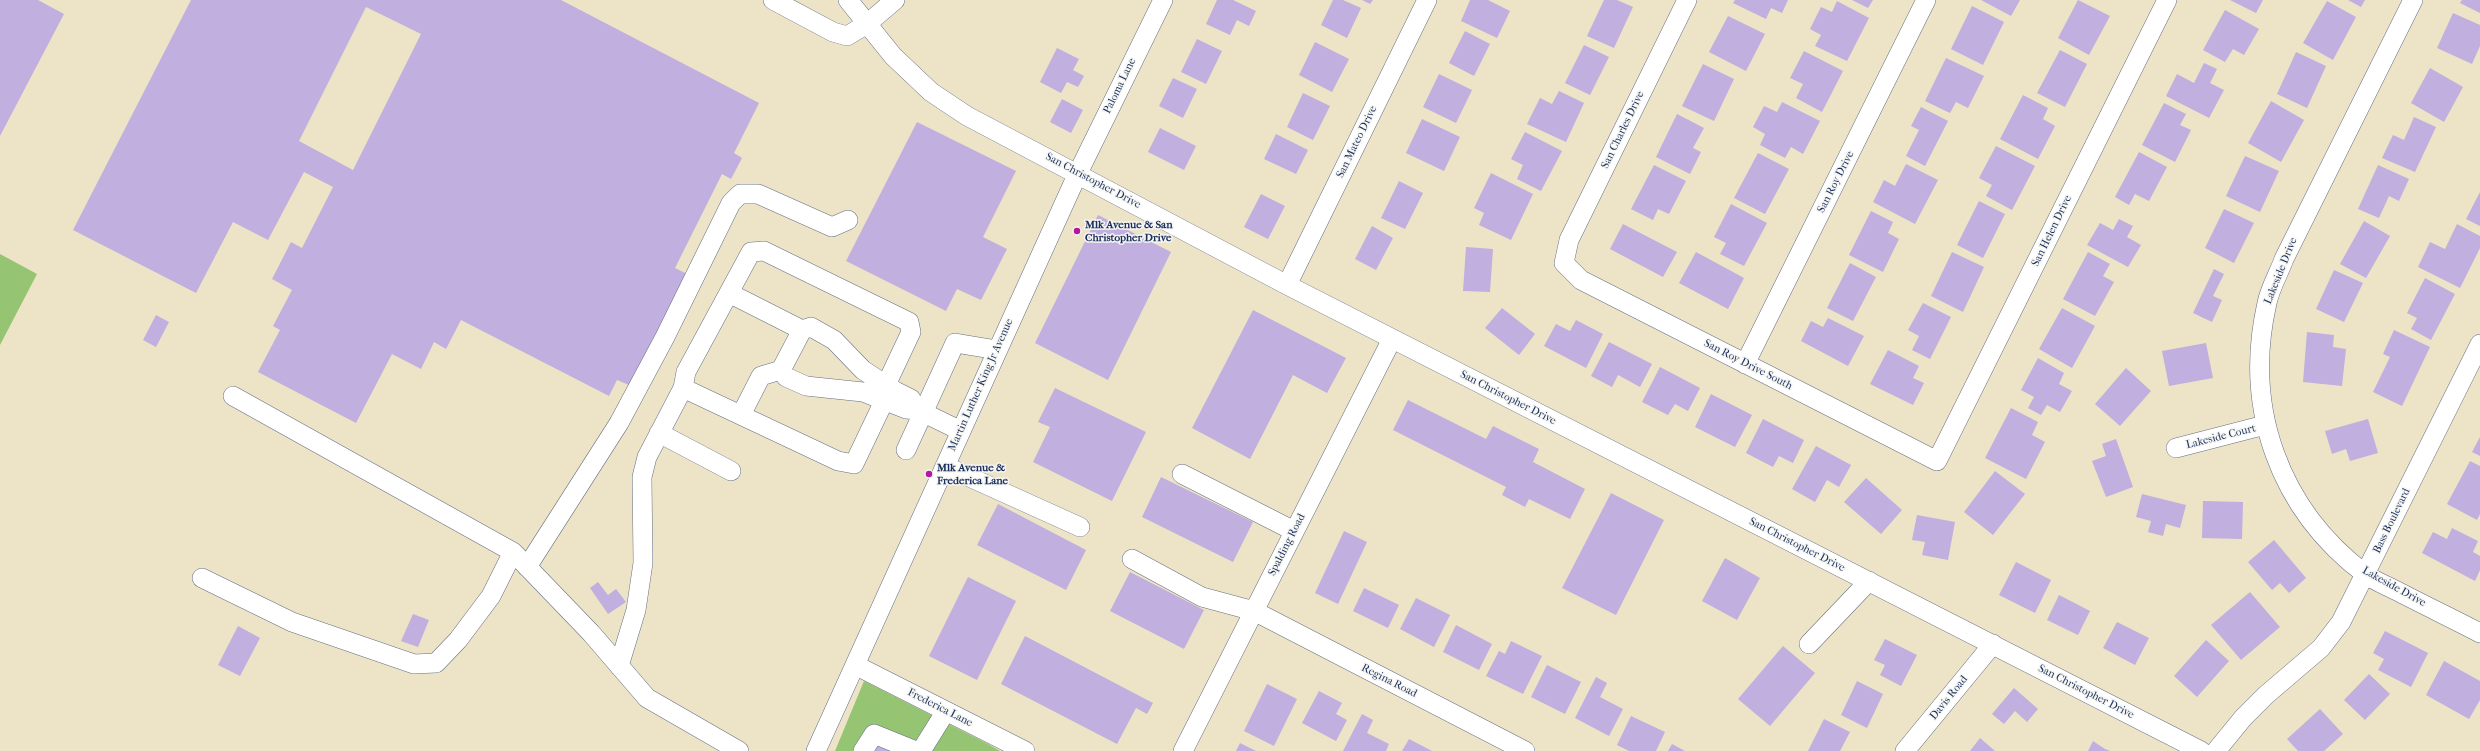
<!DOCTYPE html>
<style>
body{margin:0}
canvas{display:block;background:#ede3c6}
</style>
<canvas width="2480" height="751"></canvas>
<script>
const context = document.querySelector('canvas').getContext('2d');
context.lineJoin = 'round';
function fillPath(path, color) { context.fillStyle = color; context.fill(path, 'evenodd'); }
function trace(path, color, width, dash) { context.strokeStyle = color; context.lineWidth = width; context.lineCap = dash ? 'butt' : 'round'; context.setLineDash(dash || []); context.stroke(path); }
function label(font, color, halo, rows, align = 'center') {
  context.font = font + ' "IM FELL French Canon",serif'; context.lineWidth = 3; context.setLineDash([]); context.textBaseline = 'middle'; context.strokeStyle = halo; context.fillStyle = color; for (const [text, x, y, turn = 0] of rows) {
    context.save(); context.translate(x, y); context.rotate((+turn || 0) * Math.PI / 180); context.textAlign = isNaN(turn) ? turn : align; if (halo) context.strokeText(text, 0, 0); context.fillText(text, 0, 0); context.restore();
  }
}
fillPath(new Path2D(`
 M0,254L37,274L0,345Z
 M864,681L988,744L1000,751H835Z`), '#95c473');
fillPath(new Path2D(`
 M0,0H38L64,14L0,136Z
 M191,0H561L759,103L734,153L742,158L731,179L722,174L675,268L687,274L629,385L617,380L609,396L461,320L446,349L434,342L421,369L392,354L356,423L258,372L280,330L273,326L292,290L272,279L291,242L302,248L333,187L304,172L268,240L233,222L196,293L73,230ZM366,7L421,34L353,170L299,141Z
 M1217,0H1233L1256,11L1249,26L1237,20L1230,35L1206,24Z
 M1333,0H1343L1361,8L1347,38L1321,25Z
 M1362,0H1373L1370,4Z
 M1470,0H1488L1510,11L1497,38L1461,21Z
 M1604,0H1617L1633,7L1614,48L1587,36Z
 M1735,0H1788L1782,13L1771,8L1766,19L1733,3Z
 M1852,0H1873L1868,8Z
 M1981,0H2020L2011,16Z
 M2078,0L2110,16L2089,55L2058,38Z
 M2230,0H2263L2256,13Z
 M2348,0H2365L2361,7Z
 M2462,0H2480V13L2460,3Z
 M1837,1L1869,18L1847,61L1815,46L1821,35L1810,29L1821,7L1832,12Z
 M2327,1L2356,17L2333,60L2303,43Z
 M1972,6L2004,22L1983,65L1951,49Z
 M2225,10L2259,29L2244,55L2233,49L2225,62L2203,50Z
 M2453,13L2480,25V46L2472,64L2437,48Z
 M1728,16L1765,34L1746,71L1709,52Z
 M1465,31L1490,44L1474,76L1449,63Z
 M1197,39L1222,51L1206,84L1181,72Z
 M1315,42L1349,59L1332,92L1299,75Z
 M1584,45L1609,57L1590,95L1565,83Z
 M1057,48L1079,59L1073,70L1084,76L1078,87L1067,82L1061,93L1040,82Z
 M2060,50L2087,64L2065,107L2037,93Z
 M1804,51L1843,71L1822,112L1796,98L1803,84L1790,78Z
 M2296,52L2326,66L2307,108L2277,94Z
 M1946,58L1984,76L1968,108L1956,102L1950,113L1925,101Z
 M2204,63L2217,69L2210,83L2224,90L2209,118L2166,96L2177,74L2194,83Z
 M1703,64L1734,79L1714,121L1682,106Z
 M2430,68L2463,87L2444,122L2411,103Z
 M1439,74L1472,90L1456,123L1423,107Z
 M1173,78L1197,89L1183,118L1159,106Z
 M1559,91L1584,103L1566,142L1527,124L1540,98L1552,104Z
 M1303,93L1330,106L1313,140L1287,127Z
 M2023,95L2048,108L2043,119L2055,126L2038,159L2000,139Z
 M1062,99L1083,110L1071,133L1050,122Z
 M2271,101L2304,120L2281,162L2248,143Z
 M1782,102L1820,121L1803,154L1791,147L1785,158L1760,145L1765,134L1753,127L1764,106L1777,112Z
 M2164,103L2186,114L2180,125L2191,130L2175,162L2142,145Z
 M1921,107L1948,121L1925,166L1906,156L1919,130L1911,126Z
 M1677,114L1704,128L1693,148L1701,152L1690,174L1656,157Z
 M2414,117L2436,127L2415,172L2382,158L2393,135L2404,140Z
 M1422,119L1460,137L1444,171L1406,153Z
 M917,122L1016,171L983,237L1007,249L981,300L957,289L946,311L846,261Z
 M1160,128L1196,146L1184,170L1148,152Z
 M1525,132L1562,151L1541,191L1517,179L1523,165L1511,159Z
 M1276,134L1308,150L1296,174L1264,159Z
 M1996,146L2035,166L2012,210L1986,196L1992,185L1979,178Z
 M2139,152L2167,167L2149,201L2135,194L2129,205L2115,197Z
 M1758,153L1789,169L1765,214L1734,198Z
 M2245,156L2279,171L2260,212L2226,196Z
 M1906,164L1938,180L1915,224L1873,202L1884,180L1895,186Z
 M1654,165L1686,181L1669,214L1658,209L1653,220L1631,209Z
 M2378,165L2409,179L2399,201L2389,196L2379,218L2358,209Z
 M1491,173L1533,194L1511,240L1479,225L1484,213L1474,208Z
 M1399,181L1423,193L1405,229L1381,218Z
 M2480,192V226L2466,219Z
 M1261,194L1285,206L1268,239L1244,227Z
 M1979,201L2005,214L1983,258L1957,245Z
 M1731,204L1767,223L1744,266L1720,254L1726,243L1714,237Z
 M2224,209L2254,223L2234,263L2205,248Z
 M1871,211L1893,222L1888,233L1899,239L1883,272L1849,255Z
 M1098,215L1171,252L1108,380L1035,343Z
 M2119,219L2133,226L2127,237L2141,245L2128,267L2087,245L2100,223L2113,230Z
 M2364,221L2390,236L2366,278L2340,264Z
 M1623,224L1677,252L1663,277L1610,249Z
 M2457,224L2480,236V248L2460,288L2418,267L2430,242L2445,249Z
 M1372,226L1393,238L1376,270L1355,259Z
 M1466,247L1493,249L1490,292L1463,291Z
 M1696,252L1744,278L1728,309L1679,283Z
 M1952,252L1984,267L1963,312L1931,296Z
 M2088,252L2110,264L2103,276L2114,282L2095,316L2063,299Z
 M1850,263L1876,277L1853,321L1827,308Z
 M2214,269L2224,274L2213,296L2222,300L2212,322L2193,313Z
 M2334,270L2363,283L2344,322L2316,309Z
 M2425,278L2455,294L2431,340L2411,329L2417,318L2407,313Z
 M1923,303L1951,317L1930,359L1912,350L1919,336L1908,330Z
 M1502,308L1535,334L1519,355L1485,328Z
 M2062,308L2095,326L2072,368L2039,349Z
 M1253,310L1346,358L1327,393L1293,375L1250,459L1192,428Z
 M156,315L169,322L156,347L143,340Z
 M1828,318L1864,336L1848,366L1801,341L1811,321L1823,327Z
 M1576,320L1603,334L1586,368L1544,346L1556,324L1570,331Z
 M2394,330L2430,347L2402,406L2373,392L2390,357L2383,354Z
 M2307,332L2334,335L2333,347L2346,349L2342,386L2303,382Z
 M1609,342L1652,364L1640,387L1618,375L1612,387L1591,376Z
 M2206,343L2213,378L2169,386L2162,351Z
 M1888,350L1919,366L1913,378L1924,383L1913,405L1870,384Z
 M2038,358L2064,373L2059,384L2072,391L2060,412L2047,405L2041,415L2028,408L2034,397L2021,390Z
 M1660,367L1700,388L1688,411L1675,404L1668,415L1642,402Z
 M2126,368L2151,391L2120,426L2095,404Z
 M1055,388L1146,432L1112,501L1033,462L1050,427L1038,422Z
 M1711,394L1752,415L1735,447L1695,427Z
 M1408,400L1486,439L1493,426L1539,449L1533,462L1585,489L1570,519L1529,499L1525,507L1502,495L1506,487L1393,430Z
 M2011,408L2038,422L2032,435L2045,442L2026,479L1985,458Z
 M1763,419L1804,440L1793,463L1779,456L1773,467L1746,453Z
 M2368,419L2378,453L2350,461L2346,449L2332,454L2325,431Z
 M2480,437V456L2472,452Z
 M2116,439L2133,487L2106,497L2092,461L2106,456L2102,444Z
 M1816,446L1851,465L1839,487L1827,480L1815,502L1792,489Z
 M2470,461L2480,466V514L2477,520L2447,504Z
 M1995,471L2025,494L1993,535L1964,512Z
 M1161,477L1253,522L1233,562L1142,517Z
 M1866,478L1902,510L1881,534L1844,502Z
 M1611,493L1664,520L1616,615L1562,588Z
 M2142,494L2186,505L2180,528L2166,524L2163,536L2148,532L2151,521L2136,517Z
 M2203,501L2243,502L2242,539L2202,538Z
 M998,504L1086,550L1066,590L977,545Z
 M1917,515L1955,522L1948,560L1922,555L1925,542L1912,540Z
 M2452,528L2478,541L2473,552L2480,556V570L2475,581L2422,553L2433,532L2447,539Z
 M1344,531L1367,542L1338,604L1315,593Z
 M2274,540L2306,578L2289,593L2280,583L2272,590L2248,562Z
 M1725,558L1760,578L1737,620L1702,601Z
 M2016,562L2051,580L2035,613L1999,595Z
 M1130,572L1204,610L1184,649L1110,611Z
 M968,577L1016,601L977,680L929,656Z
 M598,582L608,595L616,589L626,602L608,614L590,588Z
 M1364,588L1399,605L1388,628L1353,611Z
 M2250,592L2280,627L2241,660L2211,625Z
 M2059,595L2090,611L2078,635L2047,620Z
 M1416,598L1450,615L1434,647L1400,629Z
 M413,614L429,620L418,647L401,641Z
 M2117,622L2149,638L2135,665L2103,648Z
 M1456,625L1492,644L1479,670L1443,652Z
 M238,626L260,638L240,676L218,665Z
 M2385,631L2428,653L2411,687L2378,670L2384,659L2373,653Z
 M1025,636L1153,703L1147,714L1136,708L1117,744L1001,684Z
 M1885,639L1917,655L1901,686L1880,675L1885,665L1874,660Z
 M2206,640L2229,661L2197,697L2174,676Z
 M1511,641L1542,656L1523,694L1486,676L1499,651L1505,654Z
 M1783,646L1815,673L1770,726L1738,699Z
 M2444,661L2480,681V700L2469,719L2426,695Z
 M1547,665L1581,682L1565,714L1531,697Z
 M2369,674L2390,694L2365,720L2344,700Z
 M1596,677L1607,683L1600,697L1623,709L1609,736L1575,718Z
 M1857,681L1883,694L1867,728L1841,715Z
 M1267,684L1297,699L1274,746L1244,731Z
 M2014,688L2038,709L2027,722L2015,711L2004,724L1992,714Z
 M1319,691L1342,703L1336,714L1347,720L1336,741L1302,723Z
 M2320,709L2343,734L2324,751H2298L2287,739Z
 M1362,714L1373,720L1367,733L1389,744L1386,751H1343Z
 M1631,716L1665,732L1656,751H1629L1617,745Z
 M1824,719L1850,732L1840,751H1808Z
 M1980,738L1995,751H1970Z
 M1409,739L1432,751H1402Z
 M2093,741L2105,749L2110,751H2088Z
 M1240,743L1256,751H1236Z
 M878,744L893,751H875Z
 M1672,744L1685,751H1668Z`), '#c0afdf');
const minor = new Path2D(`
 M773,0L833,32L847,36L867,24L895,0
 M848,0L893,56L931,92L967,116L1287,285L2201,751
 M1687,0L1569,240L1564,263L1581,280L1937,461L2167,0
 M2413,0L2284,259C2279,273 2270,288 2267,303C2243,408 2279,509 2365,574C2374,581 2388,586 2399,592C2426,606 2453,619 2480,633
 M1287,285L1427,0
 M729,293L802,330
 M1745,364L1926,0
 M233,396L513,552L591,633L647,698L739,751
 M885,399L854,464L838,461L683,388L686,372L751,252L764,251L909,322L911,332L886,385
 M918,410L911,399L895,391L863,370L834,340L811,327L802,330L781,370L786,377L806,386L863,392L906,409L918,410L961,431
 M741,415L761,376L781,370
 M659,433L731,471
 M2176,448L2265,425
 M906,450L955,343L997,350
 M945,466L1080,527
 M1182,474L1294,531
 M1132,559L1202,597L1254,611L1525,751
 M527,567L619,423L665,337L731,203L740,194H758L832,227L848,220
 M202,578L292,622L414,664L436,663L458,640L491,596L513,552
 M1809,644L1869,581
 M855,665L1025,751
 M619,666L636,610L643,563L642,477L647,457L683,388
 M816,751L1078,173L1163,0
 M863,751L874,734L916,751
 M921,751L946,711
 M1183,751L1392,339
 M1905,751L1993,644
 M2216,751L2243,718L2266,695L2321,648L2341,622L2480,344`);
trace(minor, '#646e82', 20);
trace(minor, '#fff', 19);
for (const [x, y, r, color] of [
 [1077,231,4,"#b5179e"],
 [929,474,4,"#b5179e"]
]) { const dot = new Path2D(); dot.arc(x, y, r, 0, 2 * Math.PI); context.fillStyle = color; context.fill(dot); trace(dot, '#f6f6f2', 1.5); }
label('11px', '#1b2f5e', '#f6f6f2', [
 ["Paloma Lane",1120,86,-64],
 ["San Charles Drive",1623,130,-64],
 ["San Mateo Drive",1357,142,-64],
 ["San Christopher Drive",1093,181,28],
 ["San Roy Drive",1836,182,-63],
 ["San Helen Drive",2052,231,-64],
 ["Lakeside Drive",2281,271,-68],
 ["San Roy Drive South",1748,365,27],
 ["Martin Luther King Jr Avenue",981,385,-66],
 ["San Christopher Drive",1508,398,27],
 ["Lakeside Court",2221,437,-14],
 ["Bass Boulevard",2392,521,-64],
 ["Spalding Road",1287,545,-63],
 ["San Christopher Drive",1797,545,27],
 ["Lakeside Drive",2394,587,29],
 ["Regina Road",1389,681,27],
 ["San Christopher Drive",2086,692,27],
 ["Davis Road",1949,698,-51],
 ["Frederica Lane",940,708,27]
]);
label('bold 11px', '#1b2f5e', '#f6f6f2', [
 ["Mlk Avenue & San",1085,225],
 ["Christopher Drive",1085,238],
 ["Mlk Avenue &",937,468],
 ["Frederica Lane",937,481]
], 'left');
</script>
